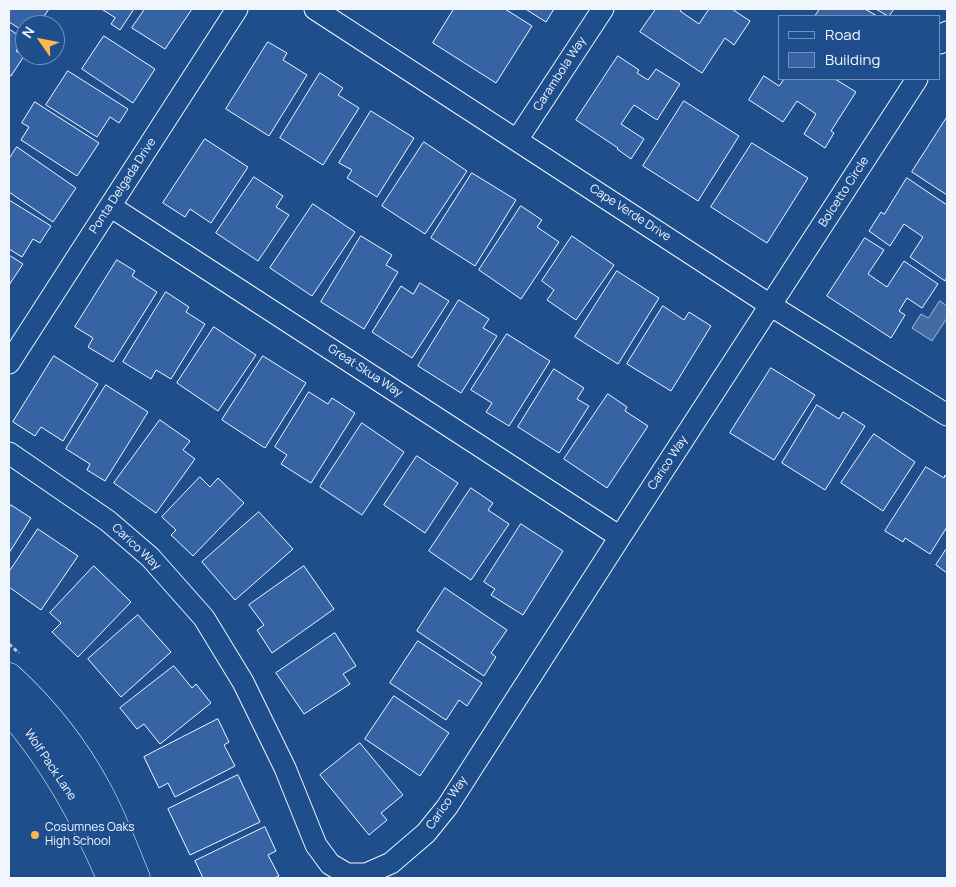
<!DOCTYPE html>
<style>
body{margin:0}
#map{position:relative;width:956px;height:887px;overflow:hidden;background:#1f4e8c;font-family:Manrope,sans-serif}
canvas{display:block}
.frame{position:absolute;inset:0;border:10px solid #f2f6ff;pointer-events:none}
.legend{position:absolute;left:778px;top:15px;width:162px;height:65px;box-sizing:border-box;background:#1f4e8c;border:1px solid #7391ba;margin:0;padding:6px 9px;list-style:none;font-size:15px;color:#f2f6ff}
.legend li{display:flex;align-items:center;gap:10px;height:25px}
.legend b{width:25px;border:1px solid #7391ba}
.north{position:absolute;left:15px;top:15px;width:50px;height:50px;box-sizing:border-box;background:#1f4e8c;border:1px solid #7391ba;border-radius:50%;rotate:303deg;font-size:14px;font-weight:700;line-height:20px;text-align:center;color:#f2f6ff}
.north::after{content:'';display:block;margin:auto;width:18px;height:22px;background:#ffb74d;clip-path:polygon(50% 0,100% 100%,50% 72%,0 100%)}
</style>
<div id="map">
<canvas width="956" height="887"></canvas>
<div class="frame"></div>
<ul class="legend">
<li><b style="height:6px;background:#1f4e8c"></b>Road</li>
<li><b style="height:14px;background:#3563a3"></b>Building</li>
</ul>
<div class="north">N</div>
</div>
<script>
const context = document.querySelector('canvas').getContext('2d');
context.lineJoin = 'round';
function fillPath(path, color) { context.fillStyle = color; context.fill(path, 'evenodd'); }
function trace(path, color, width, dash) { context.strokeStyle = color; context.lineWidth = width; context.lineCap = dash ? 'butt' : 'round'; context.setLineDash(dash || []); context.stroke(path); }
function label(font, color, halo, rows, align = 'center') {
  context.font = font + ' Manrope,sans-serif'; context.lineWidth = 4; context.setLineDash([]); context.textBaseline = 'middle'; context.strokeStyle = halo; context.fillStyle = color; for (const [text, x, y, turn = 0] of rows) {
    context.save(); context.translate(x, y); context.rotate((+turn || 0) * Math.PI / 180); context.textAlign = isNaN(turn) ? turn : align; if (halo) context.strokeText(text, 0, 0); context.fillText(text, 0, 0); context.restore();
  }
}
const water = new Path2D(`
 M940,301L947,306V318L932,341L912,328L921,314L928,318Z`);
fillPath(water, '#446ba0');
trace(water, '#a8bbd7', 1);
const building = new Path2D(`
 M9,9H49L38,25H25V32L9,22Z
 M102,9H134L120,30L111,24L115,18Z
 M145,9H192L165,49L132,28Z
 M454,9H505L532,26L496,83L433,43Z
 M528,9H554L546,22L527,10Z
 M656,9H681L680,11L699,24L709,9H732L750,21L734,45L725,38L702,73L640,32Z
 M820,9H865L877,16H815Z
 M876,9H894L889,16Z
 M9,29L24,39L16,51L24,56L11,76L9,75Z
 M104,36L155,69L133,103L82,69Z
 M268,42L287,53L283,60L307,75L269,136L226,109Z
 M618,56L639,70L637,73L648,80L656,69L680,84L657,120L634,105L621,124L644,139L631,159L617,149L618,148L576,120Z
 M68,71L128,109L119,123L110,117L97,137L46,105Z
 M320,73L343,88L338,95L359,108L323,165L280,138Z
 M764,76L779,86L784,79H835L856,92L831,131L834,133L825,148L804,134L816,114L797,101L783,122L749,100Z
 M684,101L739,136L698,201L643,166Z
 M35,102L99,143L77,176L21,140L29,127L22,123Z
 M371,111L414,138L377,197L347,178L352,170L339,163Z
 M947,117V195L912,172Z
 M205,139L248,167L211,223L190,209L185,217L163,203Z
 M424,142L467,171L425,234L382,206Z
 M752,143L808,178L767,243L711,207Z
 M17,147L76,188L53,222L9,192V159Z
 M472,173L516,200L475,266L431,238Z
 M254,177L283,196L276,207L289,215L258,261L216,233Z
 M907,178L947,205V277L945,281L910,257L923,237L904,224L890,246L869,231L881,212L884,214Z
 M9,200L51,226L40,243L33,239L22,257L9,249Z
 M313,204L355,232L312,296L270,268Z
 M521,206L542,220L537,227L559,242L521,299L479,270Z
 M361,236L392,255L386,265L398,272L364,329L321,302Z
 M572,236L614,265L576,320L547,300L554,290L542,281Z
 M865,238L884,250L868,274L887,287L904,261L938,284L922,308L907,298L899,311L905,315L891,338L827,296Z
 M9,255L23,264L9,285Z
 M117,260L135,271L132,276L157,292L113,362L88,347L93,338L75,327Z
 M617,271L659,298L618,364L575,337Z
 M420,283L449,301L412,358L372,332L401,286L413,294Z
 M166,292L189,307L186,312L205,324L171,379L156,370L151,379L123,362Z
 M459,300L489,319L483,328L497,336L461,393L418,366Z
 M663,306L684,320L689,312L711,326L671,391L627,364Z
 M214,327L256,355L218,411L177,383Z
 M507,334L550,361L509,426L486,412L492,403L471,390Z
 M54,356L98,384L63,441L41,427L35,436L13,422Z
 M263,356L306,383L265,448L222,420Z
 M771,368L815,395L774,460L730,433Z
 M554,369L584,388L577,399L589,406L559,453L518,427Z
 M106,385L148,412L105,481L87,470L90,464L66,449Z
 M309,392L328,404L332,398L355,413L311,483L281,464L287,455L275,447Z
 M608,394L627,407L625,411L648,426L607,488L564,459Z
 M817,405L839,419L843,412L865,426L825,490L782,463Z
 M160,420L190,441L183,450L195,459L156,513L114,483Z
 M362,423L404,452L362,515L320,487Z
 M874,434L915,462L883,511L841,483Z
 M417,456L458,483L425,533L384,505Z
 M926,467L944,478L945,475L947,477V527L930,554L905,538L903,542L885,531Z
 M200,477L210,487L218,478L244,503L193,556L171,535L176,530L162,517Z
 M471,488L493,503L488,510L509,524L471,580L429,551Z
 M11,505L31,518L9,553V508Z
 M259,512L293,549L235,600L202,562Z
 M521,524L563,551L523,615L491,595L495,589L484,582Z
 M38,529L78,556L41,610L9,587V572Z
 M947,548V573L936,565Z
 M94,566L131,602L78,657L52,632L61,623L50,613Z
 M304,566L334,609L272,653L257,630L264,625L249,605Z
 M445,588L507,630L491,653L496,657L484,676L417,631Z
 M138,615L171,652L121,697L88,659Z
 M335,633L356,666L343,674L350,684L304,714L276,673Z
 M418,641L482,683L467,706L459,700L446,720L390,683Z
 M174,666L192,688L196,684L211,703L160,744L144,724L137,729L120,708Z
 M394,696L449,733L420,776L365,739Z
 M218,719L229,742L224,745L235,766L175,797L168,783L159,788L144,757Z
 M360,743L403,795L381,813L387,820L369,835L320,775Z
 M238,775L260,822L190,855L168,809Z
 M265,827L276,851L268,855L279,876L274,878H203L195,861Z`);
fillPath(building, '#3563a3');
trace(building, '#f2f6ff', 1);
const street = new Path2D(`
 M315,9L770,305L947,415
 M940,43L947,32
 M517,140L603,9
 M110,206L620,537
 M9,363L237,9
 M9,453L108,521L150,557L204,618L243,682L285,768L316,845L330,864L347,874H366L391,863L426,833L447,807L620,537L917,79`);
const secondary = new Path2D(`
 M9,677C45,710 75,748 98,791C113,819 124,849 136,878
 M9,709C54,760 84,816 111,878`);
trace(street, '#f2f6ff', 23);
trace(secondary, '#f2f6ff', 29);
trace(new Path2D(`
 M9,644L19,653`), '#b3c4dc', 3, [4, 2.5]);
trace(street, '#1f4e8c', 21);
trace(secondary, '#1f4e8c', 28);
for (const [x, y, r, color] of [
 [35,835,5,"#ffb74d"]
]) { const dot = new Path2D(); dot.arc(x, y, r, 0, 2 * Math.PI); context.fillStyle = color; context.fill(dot); trace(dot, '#1f4e8c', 2); }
label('12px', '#f2f6ff', '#1f4e8c', [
 ["Carambola Way",560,74,-57],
 ["Ponta Delgada Drive",123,186,-57],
 ["Bolcetto Circle",844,192,-57],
 ["Cape Verde Drive",630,213,33],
 ["Great Skua Way",365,371,33],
 ["Carico Way",668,463,-57],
 ["Carico Way",136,547,43],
 ["Wolf Pack Lane",50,765,56],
 ["Carico Way",447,803,-55]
]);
label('12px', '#f2f6ff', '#1f4e8c', [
 ["Cosumnes Oaks",45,828],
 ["High School",45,842]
], 'left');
</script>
